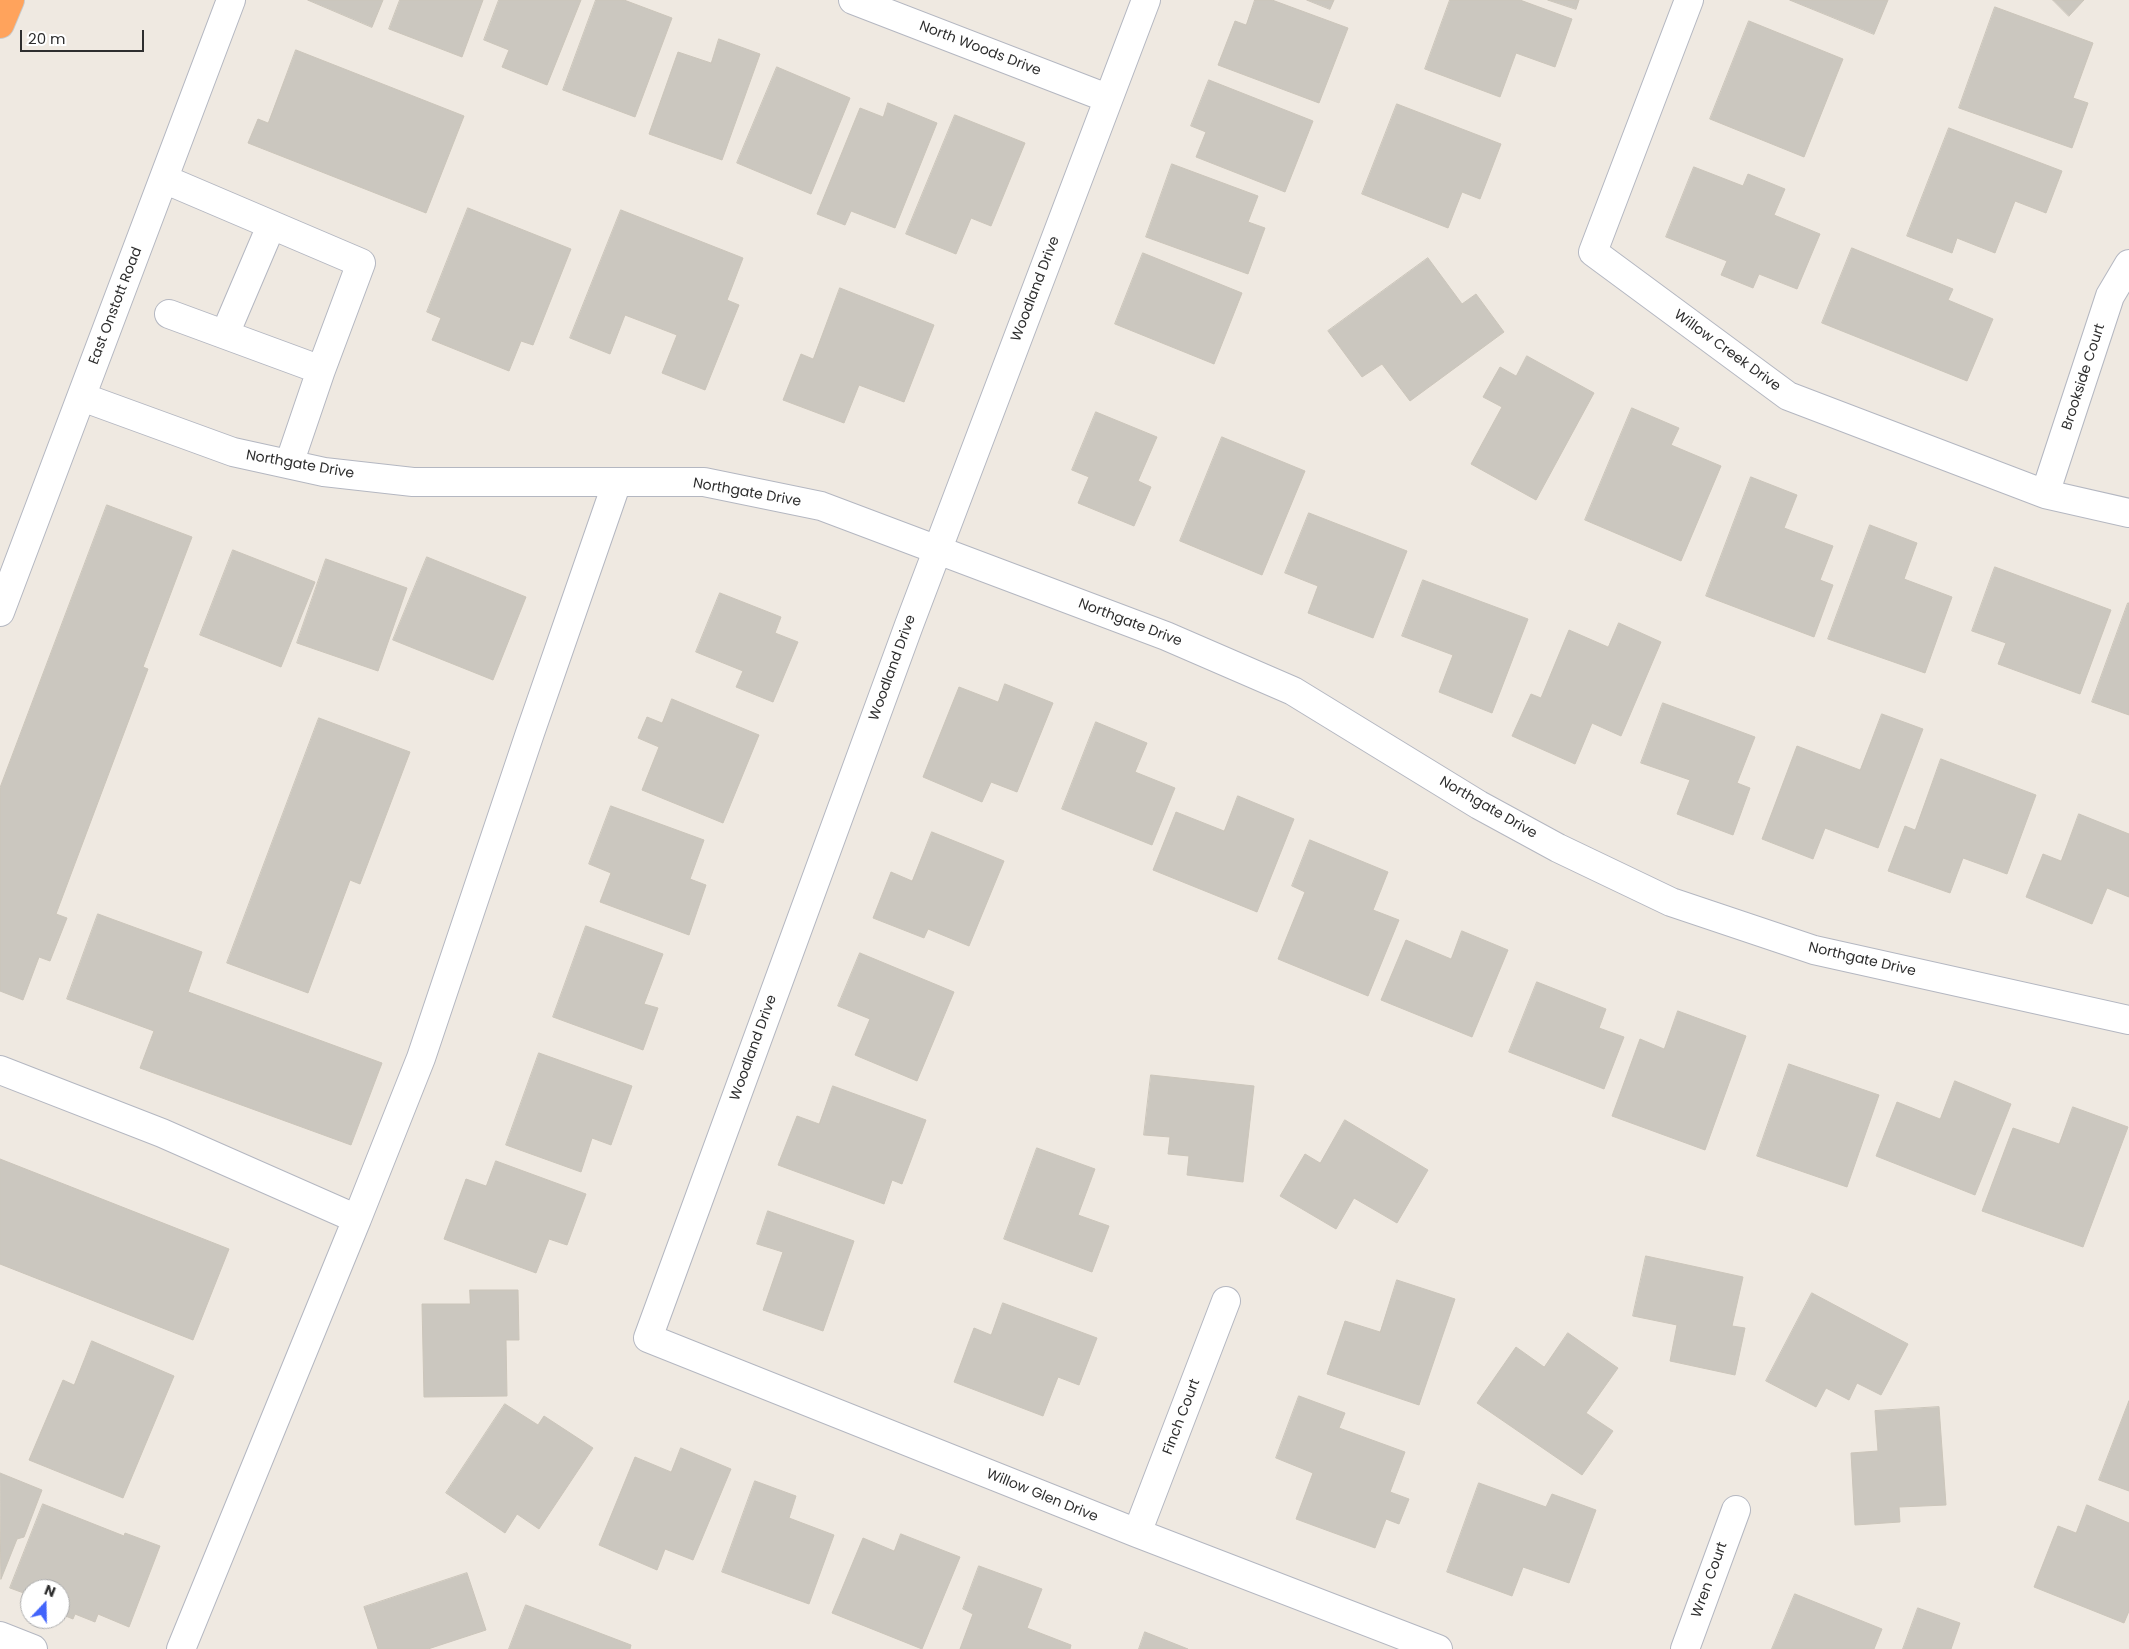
<!DOCTYPE html>
<style>
body{margin:0}
#map{position:relative;width:2129px;height:1649px;overflow:hidden;background:#efe9e1;font-family:Poppins,sans-serif}
canvas{display:block}
.north{position:absolute;left:20px;top:1579px;width:50px;height:50px;box-sizing:border-box;background:#fff;border:1px solid #ababab;border-radius:50%;rotate:21deg;font-size:14px;font-weight:700;line-height:20px;text-align:center;color:#2e2e2e}
.north::after{content:'';display:block;margin:auto;width:18px;height:22px;background:#4264fb;clip-path:polygon(50% 0,100% 100%,50% 72%,0 100%)}
.scale{position:absolute;left:20px;top:30px;width:124px;height:22px;box-sizing:border-box;border:2px solid #2e2e2e;border-top:0;padding-left:6px;font-size:15px;line-height:18px;white-space:nowrap;color:#2e2e2e;-webkit-text-stroke:4px #fff;paint-order:stroke}
</style>
<div id="map">
<canvas width="2129" height="1649"></canvas>
<div class="north">N</div>
<div class="scale">20 m</div>
</div>
<script>
const context = document.querySelector('canvas').getContext('2d');
context.lineJoin = 'round';
function fillPath(path, color) { context.fillStyle = color; context.fill(path, 'evenodd'); }
function trace(path, color, width, dash) { context.strokeStyle = color; context.lineWidth = width; context.lineCap = dash ? 'butt' : 'round'; context.setLineDash(dash || []); context.stroke(path); }
function label(font, color, halo, rows, align = 'center') {
  context.font = font + ' Poppins,sans-serif'; context.lineWidth = 4.5; context.setLineDash([]); context.textBaseline = 'middle'; context.strokeStyle = halo; context.fillStyle = color; for (const [text, x, y, turn = 0] of rows) {
    context.save(); context.translate(x, y); context.rotate((+turn || 0) * Math.PI / 180); context.textAlign = isNaN(turn) ? turn : align; if (halo) context.strokeText(text, 0, 0); context.fillText(text, 0, 0); context.restore();
  }
}
const building = new Path2D(`
 M308,0H383L372,27Z
 M400,0H483L462,57L389,29Z
 M499,0H581L547,85L502,67L509,50L484,40Z
 M596,0H624L672,18L635,117L563,90Z
 M1255,0H1272L1348,28L1319,103L1218,65L1235,21L1246,25Z
 M1307,0H1334L1330,9Z
 M1450,0H1520L1572,19L1555,67L1516,53L1500,97L1425,69Z
 M1548,0H1579L1576,9Z
 M1790,0H1888L1874,34Z
 M2053,0H2084L2069,16Z
 M1995,7L2093,43L2073,98L2088,103L2072,148L1959,108Z
 M1749,21L1843,59L1804,157L1710,119Z
 M719,39L760,54L722,160L649,134L678,52L711,63Z
 M296,50L464,116L426,213L248,143L258,119L268,123Z
 M777,67L850,98L811,194L737,163Z
 M1209,80L1313,121L1285,192L1196,157L1206,132L1191,126Z
 M888,103L937,123L895,228L851,211L845,225L817,214L860,108L883,117Z
 M1397,104L1501,144L1480,199L1462,192L1448,228L1362,194Z
 M955,115L1025,143L991,226L971,218L956,254L906,234Z
 M1949,128L2062,171L2046,213L2015,201L1995,253L1957,238L1952,253L1907,236Z
 M1172,164L1258,196L1248,222L1265,228L1248,274L1146,237Z
 M1694,167L1743,186L1748,174L1785,189L1774,215L1820,234L1797,289L1759,274L1753,288L1721,275L1727,261L1666,237Z
 M468,208L571,249L533,345L521,341L509,371L432,340L441,318L427,312Z
 M621,210L743,258L727,300L739,305L705,390L662,373L677,335L625,315L610,354L570,338Z
 M1852,248L1953,289L1948,300L1993,319L1967,381L1822,323Z
 M1143,253L1242,293L1214,364L1115,324Z
 M1428,258L1462,304L1476,294L1504,332L1410,401L1382,364L1362,377L1328,331Z
 M840,288L934,325L904,402L859,385L844,423L783,400L801,354L813,359Z
 M1527,356L1594,393L1536,500L1471,464L1502,407L1483,397L1500,367L1516,376Z
 M1632,408L1679,428L1671,445L1721,466L1681,561L1585,520Z
 M1096,412L1157,437L1138,481L1151,487L1134,526L1078,503L1089,477L1072,470Z
 M1222,437L1305,471L1262,575L1180,541Z
 M1751,477L1797,495L1784,528L1833,546L1820,580L1833,585L1814,637L1706,596Z
 M107,505L192,537L143,667L148,669L56,914L67,918L50,961L39,957L23,1000L0,991V788Z
 M1309,513L1407,551L1373,638L1308,613L1318,586L1285,573Z
 M1870,525L1917,543L1904,579L1952,597L1925,673L1828,639Z
 M233,550L315,582L281,667L200,635Z
 M427,557L526,597L493,680L393,640Z
 M326,559L407,588L378,671L297,643Z
 M1995,567L2111,610L2080,694L1998,664L2006,643L1972,631Z
 M1423,580L1528,619L1492,713L1439,692L1453,655L1402,636Z
 M720,593L781,617L775,633L798,642L773,702L736,687L743,671L696,652Z
 M2128,603H2129V715L2092,702Z
 M1619,623L1661,642L1621,736L1592,723L1575,764L1512,736L1531,694L1541,698L1569,630L1608,647Z
 M1005,684L1053,703L1017,792L991,782L982,802L923,777L959,687L998,702Z
 M672,699L759,735L723,823L642,790L659,747L638,738L647,717L662,723Z
 M1663,703L1755,737L1737,783L1750,788L1733,835L1677,814L1690,780L1641,763Z
 M1882,714L1923,729L1878,848L1825,828L1813,859L1762,839L1797,746L1860,770Z
 M319,718L410,752L360,884L350,880L308,993L227,963Z
 M1096,722L1147,743L1135,772L1175,788L1152,845L1062,809Z
 M1941,759L2036,795L2007,874L1963,858L1950,893L1888,871L1905,826L1915,830Z
 M1238,796L1294,819L1257,912L1153,870L1176,812L1224,831Z
 M611,806L704,840L690,879L706,885L689,935L600,902L611,873L589,864Z
 M2079,814L2129,834V897L2107,888L2092,924L2026,897L2043,854L2061,861Z
 M932,832L1004,861L969,946L928,929L924,938L873,918L891,872L912,881Z
 M1310,840L1388,872L1373,910L1399,920L1368,996L1278,959L1305,892L1292,886Z
 M98,914L202,952L188,992L382,1063L351,1145L140,1068L154,1031L67,999Z
 M586,926L663,954L644,1004L658,1008L643,1050L553,1017Z
 M1462,931L1508,950L1472,1037L1381,1000L1406,940L1451,959Z
 M860,953L954,992L917,1081L855,1055L870,1019L838,1006Z
 M1537,982L1606,1009L1599,1028L1624,1037L1604,1089L1509,1052Z
 M1678,1011L1746,1036L1705,1150L1612,1116L1640,1039L1664,1049Z
 M539,1053L632,1086L611,1145L592,1138L581,1172L506,1145Z
 M1789,1064L1879,1095L1847,1187L1757,1156Z
 M1151,1075L1254,1086L1243,1182L1187,1175L1189,1156L1168,1154L1170,1137L1144,1135Z
 M1955,1081L2011,1104L1975,1195L1876,1156L1897,1102L1940,1119Z
 M833,1086L926,1120L902,1184L892,1180L884,1204L778,1165L797,1116L819,1124Z
 M2073,1107L2128,1127L2083,1247L1982,1211L2013,1128L2059,1144Z
 M1345,1120L1428,1170L1397,1223L1354,1198L1336,1229L1280,1196L1305,1154L1320,1163Z
 M1037,1148L1095,1169L1078,1215L1109,1226L1092,1272L1004,1239Z
 M0,1159L229,1249L193,1340L0,1264Z
 M496,1161L586,1194L567,1245L549,1239L536,1273L444,1239L466,1179L486,1186Z
 M768,1211L854,1241L823,1331L763,1310L783,1252L757,1244Z
 M1646,1256L1743,1277L1732,1326L1745,1328L1735,1375L1670,1361L1677,1325L1633,1316Z
 M1397,1280L1455,1299L1419,1405L1327,1374L1345,1321L1380,1332Z
 M470,1290H518L519,1340H506L507,1396L424,1397L422,1304H470Z
 M1812,1293L1908,1344L1881,1395L1857,1383L1849,1400L1826,1388L1816,1407L1766,1381Z
 M1003,1303L1097,1338L1079,1385L1058,1377L1043,1416L954,1382L974,1328L991,1335Z
 M1568,1333L1618,1368L1586,1413L1613,1431L1582,1475L1477,1403L1516,1347L1544,1367Z
 M92,1341L174,1376L123,1498L29,1460L63,1380L74,1385Z
 M1299,1396L1345,1413L1339,1428L1405,1452L1390,1492L1409,1499L1399,1524L1386,1519L1375,1548L1296,1519L1313,1473L1276,1458Z
 M2129,1401V1491L2099,1480Z
 M505,1404L538,1425L544,1416L593,1448L539,1529L517,1514L505,1533L446,1493Z
 M1939,1407L1946,1505L1899,1507L1900,1522L1855,1525L1851,1453L1878,1451L1875,1411Z
 M681,1448L731,1469L693,1560L665,1549L657,1570L599,1545L635,1457L671,1472Z
 M0,1473L42,1490L24,1537L17,1539L1,1579Z
 M755,1481L796,1496L789,1518L834,1535L809,1604L722,1572Z
 M1479,1483L1546,1507L1552,1494L1596,1510L1569,1583L1523,1567L1512,1596L1447,1572Z
 M43,1504L124,1536L125,1533L160,1546L129,1627L98,1614L95,1622L75,1614L73,1619L63,1615L65,1609L60,1607V1589H30V1602L27,1601L29,1595L10,1588Z
 M2087,1505L2129,1523V1611L2124,1623L2034,1587L2058,1526L2076,1533Z
 M901,1534L960,1557L922,1649L832,1613L863,1538L894,1551Z
 M979,1566L1042,1589L1027,1628L1071,1645L1070,1649H960L973,1614L963,1609Z
 M467,1573L486,1630L428,1649H378L364,1607Z
 M1795,1594L1882,1629L1874,1649H1772Z
 M526,1605L631,1645L630,1649H509Z
 M1918,1608L1960,1623L1951,1649H1903Z
 M1145,1632L1188,1649H1139Z`);
fillPath(building, '#cbc7bf');
trace(building, '#cbc5ba', 1);
const minor = new Path2D(`
 M853,0L1107,98
 M1146,0L909,625L648,1338L1137,1533L1438,1649
 M1689,0L1593,252L1788,396L2045,494L2129,513
 M164,179L361,263L321,370L289,464
 M169,314L321,370
 M225,334L271,226
 M82,397L233,452L324,472L413,482H704L821,506L1166,636L1293,691L1479,805L1558,848L1671,902L1814,950L2129,1020
 M2045,494L2110,296L2129,264
 M0,612L231,0
 M0,1070L162,1133L357,1219L421,1058L530,733L617,482
 M1137,1533L1226,1301
 M0,1636L33,1649
 M181,1649L357,1219
 M1685,1649L1736,1510`);
const highway = new Path2D(`
 M0,24L10,0`);
trace(minor, '#b4b7c1', 30);
trace(highway, '#c9c9c9', 30);
trace(minor, '#fff', 28);
trace(highway, '#ffa35c', 28);
label('14px', '#2e2e2e', '#fff', [
 ["North Woods Drive",980,49,21],
 ["Woodland Drive",1036,289,-69],
 ["East Onstott Road",116,306,-69],
 ["Willow Creek Drive",1727,351,36],
 ["Brookside Court",2084,377,-72],
 ["Northgate Drive",300,465,10],
 ["Northgate Drive",747,493,10],
 ["Northgate Drive",1130,623,21],
 ["Woodland Drive",893,668,-70],
 ["Northgate Drive",1488,808,30],
 ["Northgate Drive",1862,960,13],
 ["Woodland Drive",754,1048,-70],
 ["Finch Court",1182,1417,-69],
 ["Willow Glen Drive",1042,1496,22],
 ["Wren Court",1710,1580,-70]
]);
</script>
